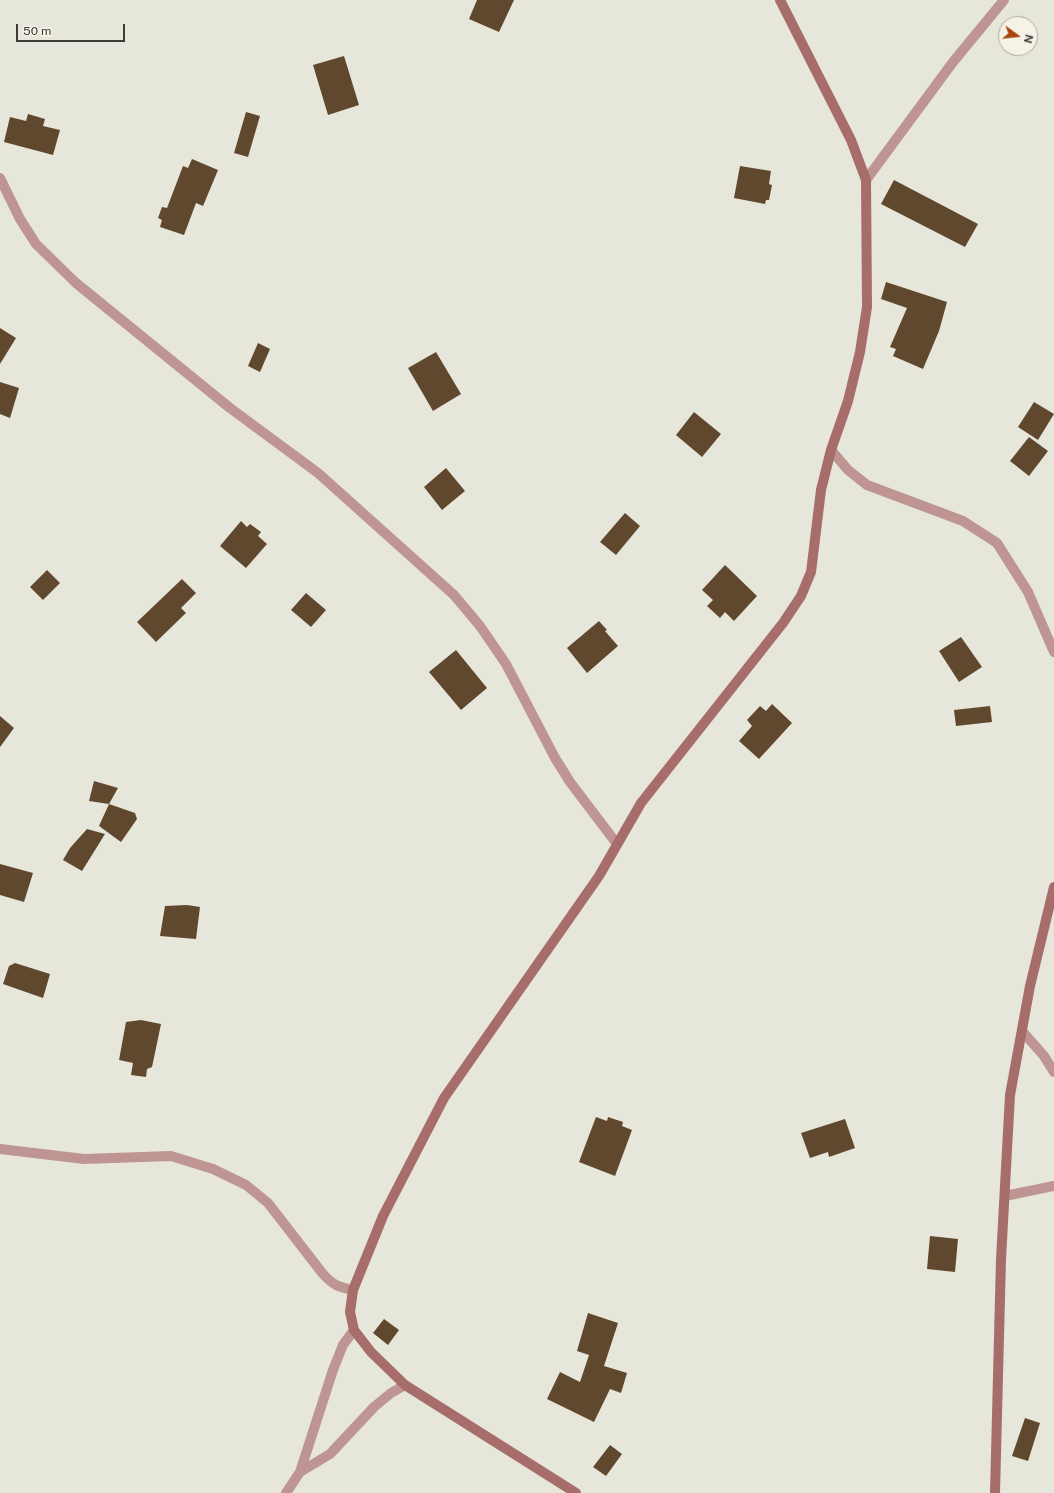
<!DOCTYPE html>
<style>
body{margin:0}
#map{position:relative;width:1054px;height:1493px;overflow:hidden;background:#e7e6da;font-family:"Public Sans",sans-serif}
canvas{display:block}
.north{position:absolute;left:998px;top:16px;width:40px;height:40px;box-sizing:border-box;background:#f5f3e7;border:1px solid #aba9a0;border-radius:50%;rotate:105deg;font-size:11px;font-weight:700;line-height:16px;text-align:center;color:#3c3b36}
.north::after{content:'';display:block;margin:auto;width:14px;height:18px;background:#a8450b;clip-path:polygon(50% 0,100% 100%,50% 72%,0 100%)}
.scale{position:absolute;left:16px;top:24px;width:109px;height:18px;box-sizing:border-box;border:2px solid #3c3b36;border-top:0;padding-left:5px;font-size:12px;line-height:14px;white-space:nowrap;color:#3c3b36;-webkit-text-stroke:3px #f5f3e7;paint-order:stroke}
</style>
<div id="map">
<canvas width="1054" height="1493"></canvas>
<div class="north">N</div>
<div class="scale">50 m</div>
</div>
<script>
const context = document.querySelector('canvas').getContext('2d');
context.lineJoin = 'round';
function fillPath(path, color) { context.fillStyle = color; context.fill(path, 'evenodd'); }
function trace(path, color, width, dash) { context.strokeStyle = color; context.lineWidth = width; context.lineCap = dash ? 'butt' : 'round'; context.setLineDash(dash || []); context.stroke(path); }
fillPath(new Path2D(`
 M477,0H514L499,32L469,19Z
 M344,56L359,105L328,115L313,65Z
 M246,112L260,116L248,157L234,153Z
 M28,114L45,119L43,126L60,130L53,155L4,142L10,117L26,121Z
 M192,159L218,170L203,206L196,203L184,235L160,227L162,220L158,218L162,207L167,208L183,166L188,168Z
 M740,166L771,171L769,184L772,185L769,200H766L765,204L734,198Z
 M894,180L978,224L965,247L881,204Z
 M886,282L947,302L939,331L923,369L893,356L896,349L890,347L907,308L881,299Z
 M0,328L16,338L0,364Z
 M258,343L270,349L260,372L248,366Z
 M436,352L461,394L433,411L408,368Z
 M0,382L19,388L10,418L0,414Z
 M1034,402L1054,414L1038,440L1018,427Z
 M694,412L721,434L702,457L676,435Z
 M1029,437L1048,451L1029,476L1010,461Z
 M446,468L465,491L442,510L424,487Z
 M625,513L640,526L616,555L600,542Z
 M241,521L247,527L250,524L261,532L258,536L267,544L246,568L220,546Z
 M725,565L757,596L734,621L725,612L720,618L707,606L713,600L702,590Z
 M47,570L60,583L43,600L30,587Z
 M182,579L196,593L181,608L186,613L156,642L137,622Z
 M306,593L326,610L311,627L291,610Z
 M599,621L607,630L605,631L618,646L587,673L567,648Z
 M961,637L982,667L959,682L939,651Z
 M456,650L487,688L461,710L429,672Z
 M772,704L792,723L759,759L739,741L752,726L747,720L760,706L766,711Z
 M990,706L992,722L956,726L954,710Z
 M0,716L14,728L0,747Z
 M94,781L118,788L109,804L89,801Z
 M109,804L135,813L137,819L121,842L99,826Z
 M87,829L105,834L82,871L63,860L70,848Z
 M0,864L33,873L24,902L0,895Z
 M187,905L200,907L196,939L160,936L165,906Z
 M15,963L50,974L43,998L3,984L9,966Z
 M141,1020L161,1024L152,1067L147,1069L146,1077L131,1075L133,1063L119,1060L126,1022Z
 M596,1117L607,1121L608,1117L623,1122L622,1126L632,1130L615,1176L579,1162Z
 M845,1119L855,1148L829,1157L828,1152L810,1158L801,1133Z
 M930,1236L958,1239L955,1272L927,1269Z
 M588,1313L618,1323L604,1366L627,1373L621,1393L610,1389L594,1422L547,1399L560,1372L580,1382L589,1355L577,1351Z
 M384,1319L399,1330L388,1345L373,1333Z
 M1025,1418L1040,1423L1028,1461L1012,1456Z
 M610,1445L622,1454L606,1476L593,1467Z`), '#5f482e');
trace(new Path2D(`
 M0,178L20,219L36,244L76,283L230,408L318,473L454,595L480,626L506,664L555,758L570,782L617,844
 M866,180L953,62L1004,0
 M831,450L848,470L867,485L963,521L997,543L1028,592L1054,652
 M1022,1031L1044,1056L1054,1072
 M0,1149L84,1159L171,1156L213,1169L246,1185L268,1203L323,1274C333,1285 338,1287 353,1290
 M1005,1196L1054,1186
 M300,1472L330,1454L374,1407L391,1393L405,1385
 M286,1493L300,1472L333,1370L343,1345L354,1330`), '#be9592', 10);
trace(new Path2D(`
 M576,1493L405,1385L371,1352L354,1330L350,1312L353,1290L383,1216L444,1098L599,876L641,803L783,623L801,596L811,572L821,490L831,450L848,401L860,352L867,307L866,180L851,140L780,0
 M995,1493L1001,1259L1010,1095L1030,986L1054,887`), '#a76d6b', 10);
</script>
